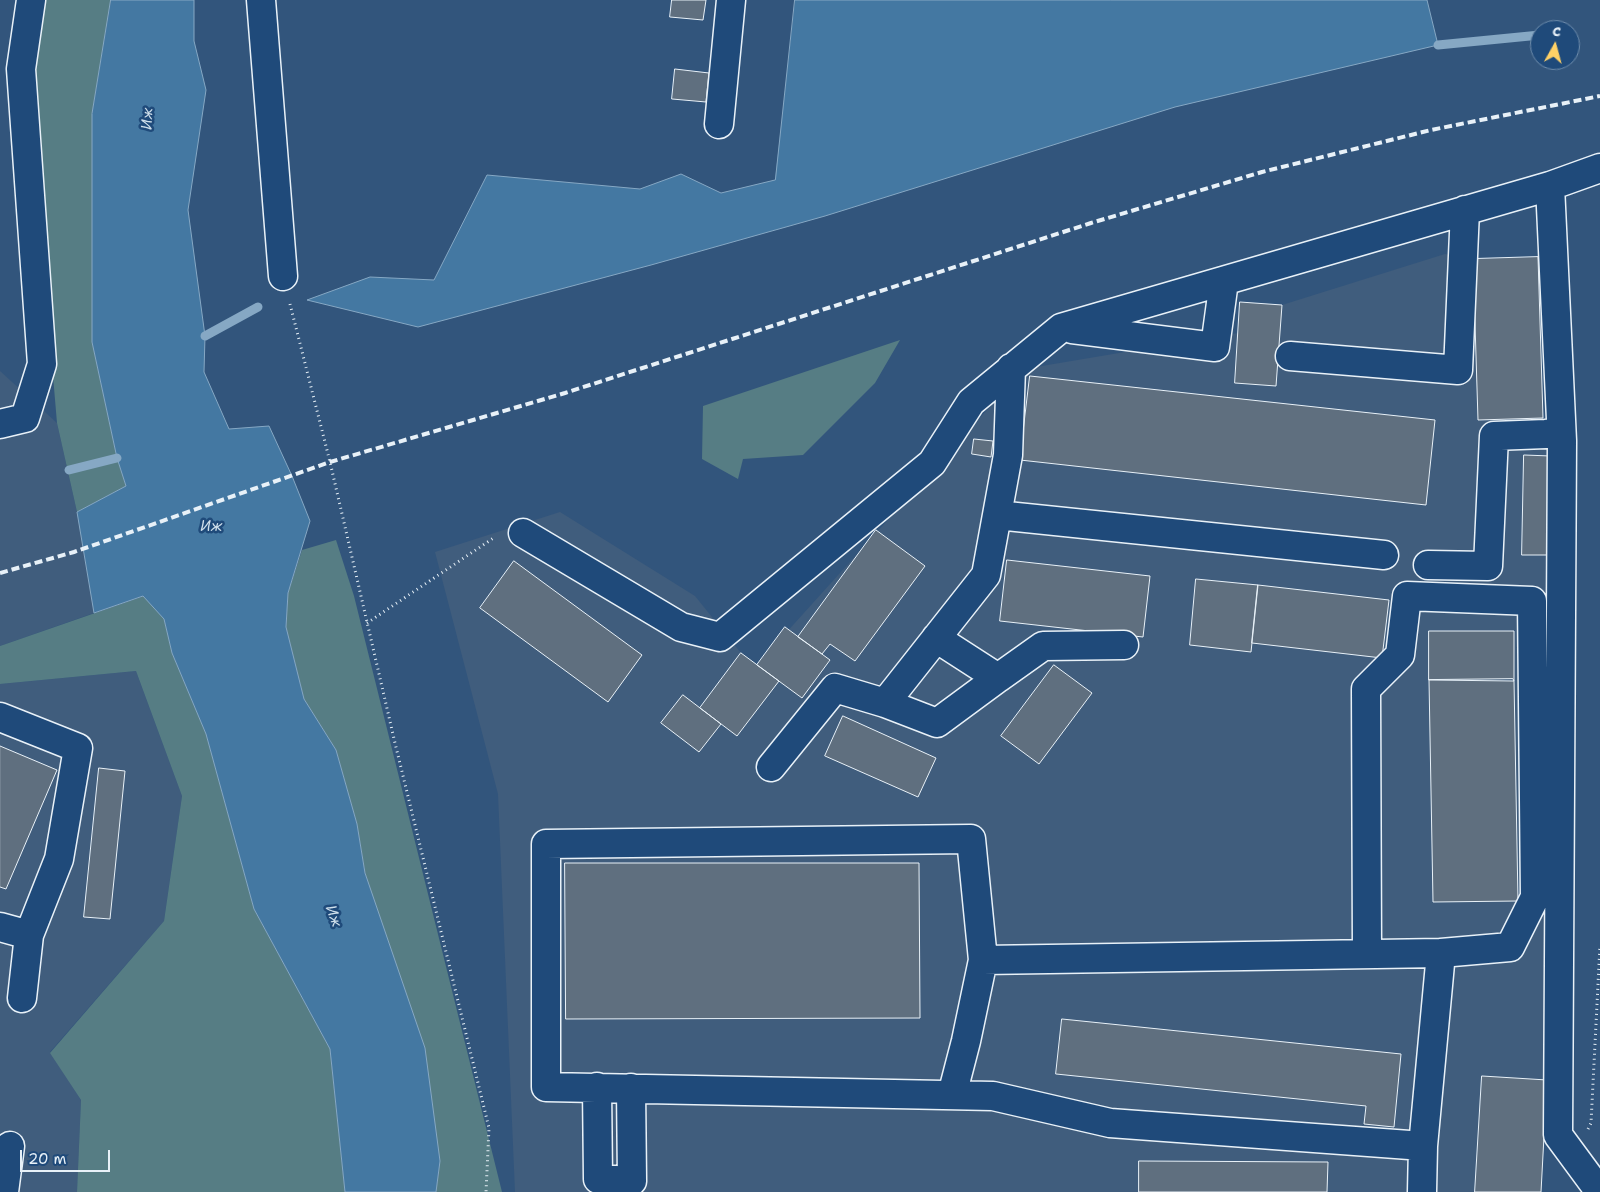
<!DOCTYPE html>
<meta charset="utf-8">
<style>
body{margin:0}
#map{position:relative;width:1600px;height:1192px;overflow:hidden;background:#32557c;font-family:"Shantell Sans",sans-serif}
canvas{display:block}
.north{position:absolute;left:1530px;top:20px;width:50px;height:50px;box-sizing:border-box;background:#1f4a7a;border:1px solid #6f8dac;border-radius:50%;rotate:7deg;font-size:14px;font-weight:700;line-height:20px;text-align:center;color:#e8f1f8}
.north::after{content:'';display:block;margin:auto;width:18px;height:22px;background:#ffd166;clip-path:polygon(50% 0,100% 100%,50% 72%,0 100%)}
.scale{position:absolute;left:20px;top:1150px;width:90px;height:22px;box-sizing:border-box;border:2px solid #e8f1f8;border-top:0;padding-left:6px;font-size:15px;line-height:18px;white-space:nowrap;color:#e8f1f8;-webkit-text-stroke:4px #1f4a7a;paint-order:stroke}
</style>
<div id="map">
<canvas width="1600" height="1192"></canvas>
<div class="north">С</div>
<div class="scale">20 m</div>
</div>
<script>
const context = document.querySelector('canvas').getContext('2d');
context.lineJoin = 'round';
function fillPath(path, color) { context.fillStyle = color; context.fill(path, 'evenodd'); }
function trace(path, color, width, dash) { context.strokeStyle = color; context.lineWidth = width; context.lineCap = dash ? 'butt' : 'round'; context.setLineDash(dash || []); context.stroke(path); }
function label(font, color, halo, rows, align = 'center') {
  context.font = font + ' "Shantell Sans",sans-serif'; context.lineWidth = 5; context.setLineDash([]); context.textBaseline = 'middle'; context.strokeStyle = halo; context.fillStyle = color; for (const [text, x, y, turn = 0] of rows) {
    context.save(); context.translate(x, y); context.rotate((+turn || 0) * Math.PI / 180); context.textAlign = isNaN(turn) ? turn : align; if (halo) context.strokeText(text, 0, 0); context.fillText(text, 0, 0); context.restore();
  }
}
fillPath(new Path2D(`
 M1445,254L1473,259L1538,257L1543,418L1551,456L1547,1080L1541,1192H515L498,794L435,552L560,512L695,596L741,653L757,665L1024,369L1238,333L1282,305Z
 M0,371L57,423L77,512L94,613L0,646Z
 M136,671L182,796L164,921L50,1052L81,1100L77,1192H0V684Z`), '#405d7d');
fillPath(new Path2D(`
 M38,0H111L92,114V342L117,458L126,486L77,512L57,423L27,70Z
 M900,340L875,383L803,455L743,459L738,479L702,459L703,406Z
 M336,540L354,596L502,1192H436L440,1161L365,872L357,824L336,750L304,699L286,627L288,593L302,550Z
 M144,596L164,619L172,653L206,734L254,909L330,1049L345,1192H77L81,1100L50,1053L164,921L182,796L136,671L0,684V646Z`), '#567d84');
const water = new Path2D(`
 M111,0H194V41L206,90L188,210L205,336L204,372L229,429L269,426L292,476L310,521L288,593L286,627L304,699L336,750L357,824L365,873L425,1048L440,1161L436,1192H345L330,1049L254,909L206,734L172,653L164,619L143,596L94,613L77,512L126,486L117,458L92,342V114Z
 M795,0H1427L1438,45L1175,107L825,216L651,265L418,327L307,300L370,277L434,280L487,175L640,189L681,174L721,193L775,180Z`);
fillPath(water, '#4478a2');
trace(water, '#86a8c4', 1);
trace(new Path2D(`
 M1438,45L1540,35
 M205,336L258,307
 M69,470L117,458`), '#86a8c4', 9);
const building = new Path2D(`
 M672,0H706L703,20L670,17Z
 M675,69L709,73L706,102L672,99Z
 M1538,257L1543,418L1478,420L1473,259Z
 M1240,302L1282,305L1276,386L1235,383Z
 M1030,376L1435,420L1426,505L1020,460Z
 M974,439L993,441L991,457L972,454Z
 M1524,455L1551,456L1549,555H1522Z
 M876,530L925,566L855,661L830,644L822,654L798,637Z
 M1007,560L1150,576L1143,637L1000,621Z
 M514,561L642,655L608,702L480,608Z
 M1196,579L1258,585L1251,652L1190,645Z
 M1258,585L1389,600L1382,658L1252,643Z
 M785,627L830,660L802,698L757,665Z
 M1429,631H1514V681L1429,680Z
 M741,653L779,681L737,736L700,708Z
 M1054,665L1092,693L1039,764L1001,736Z
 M1513,679L1514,681L1518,901L1433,902L1429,680Z
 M683,695L721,724L699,752L661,723Z
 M843,716L936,758L918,797L825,756Z
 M0,746L57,770L6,889L0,887Z
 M99,768L125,771L110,919L84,917Z
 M565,863H919L920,1018L566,1019Z
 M1062,1019L1401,1054L1394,1127L1364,1124L1366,1106L1056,1074Z
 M1482,1076L1547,1080L1541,1192H1475Z
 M1139,1161L1328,1162L1327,1192H1139Z`);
fillPath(building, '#5f6f7f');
trace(building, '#e8f1f8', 1);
const minor = new Path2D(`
 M261,0L283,276
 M719,124L731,0
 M1550,186L1562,441L1558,1135L1600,1192
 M1072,329L1215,347L1224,281
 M1290,356L1458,370L1465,210
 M0,424L25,418L42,364L21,69L31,0
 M997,515L1384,555
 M523,533L681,627L720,637L932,463L971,402L1061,328L1550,186L1600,168
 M1428,565L1488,566L1494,436L1546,434L1561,432
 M936,638L998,678L1043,646L1124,645
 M885,703L937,723L998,678
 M0,717L78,748L59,859L29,935L0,927
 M771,767L835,688L885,703L986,575L1008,455L1011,368
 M1367,954L1366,689L1400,655L1407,596L1532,601L1535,897L1510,947L1441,953
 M983,960L971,839L546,844V1087L993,1096L1110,1123L1423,1146L1422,1192
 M22,998L29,935
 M597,1087L598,1179L632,1181L631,1088
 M952,1095L966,1041L983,960L1441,953L1423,1146
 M4,1192L10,1146`);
trace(minor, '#e8f1f8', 31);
trace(new Path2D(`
 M290,304L330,462L395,743L489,1128L486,1192
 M367,623L495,537
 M1588,1129L1591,1123L1600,945`), '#e8f1f8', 3, [1, 4]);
trace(minor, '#1f4a7a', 28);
trace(new Path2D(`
 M0,573L74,552L330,462L565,393L1091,223L1262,172L1431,130L1600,96`), '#e8f1f8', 4, [8, 4]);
label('italic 15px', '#cfdfeb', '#1f4a7a', [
 ["Иж",148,119,-88],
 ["Иж",211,527],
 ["Иж",333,916,70]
]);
</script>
